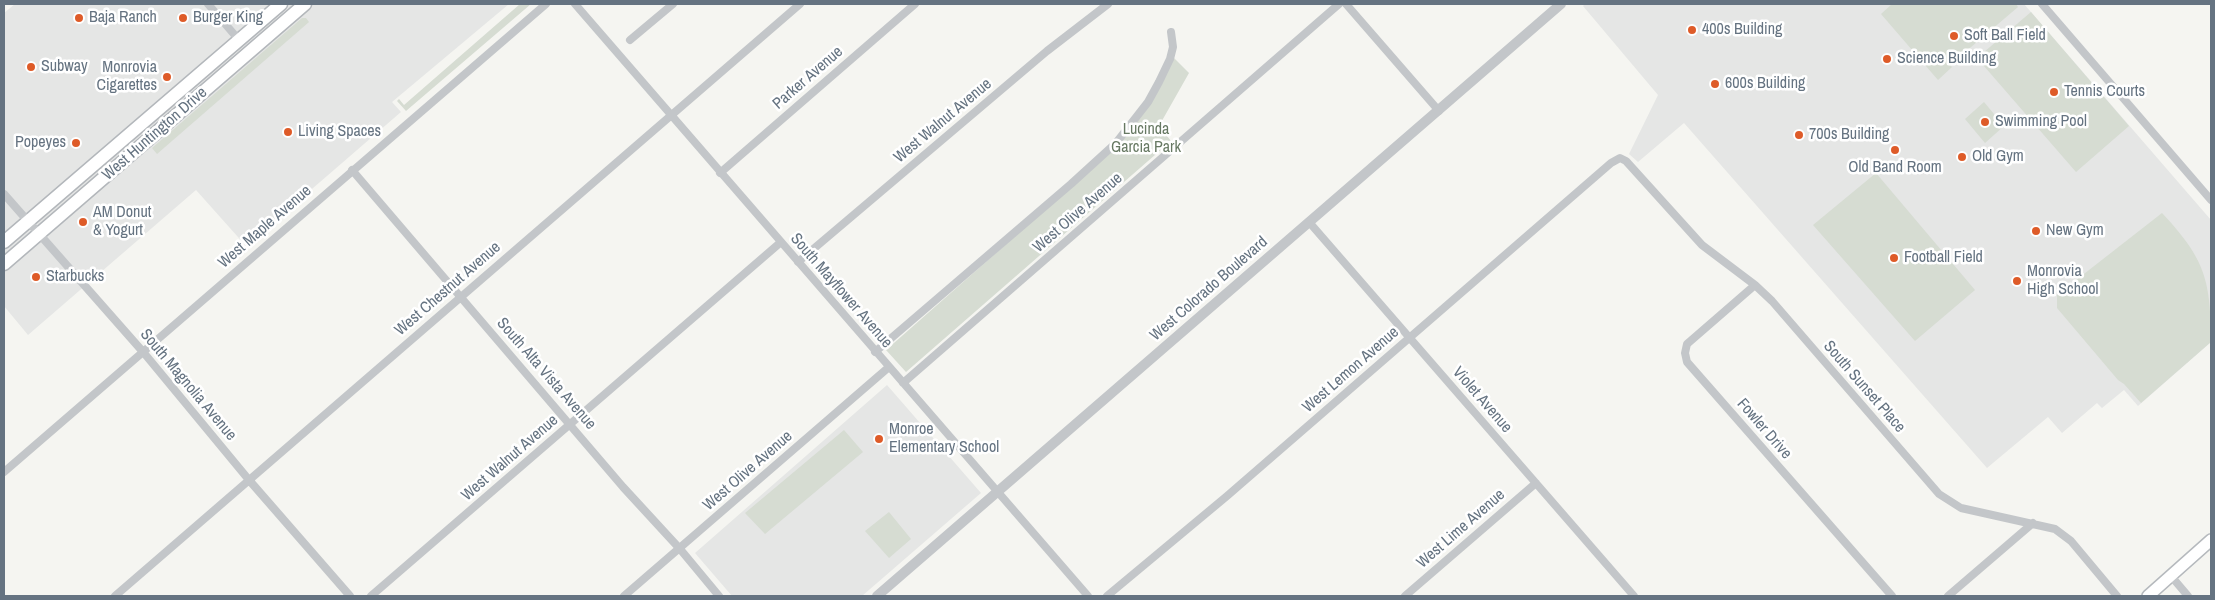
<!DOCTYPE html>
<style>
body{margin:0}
#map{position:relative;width:2215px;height:600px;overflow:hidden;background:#f5f5f1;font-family:"Archivo Narrow",sans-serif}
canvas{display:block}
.frame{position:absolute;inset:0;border:5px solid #657381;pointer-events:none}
</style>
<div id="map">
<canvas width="2215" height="600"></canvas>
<div class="frame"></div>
</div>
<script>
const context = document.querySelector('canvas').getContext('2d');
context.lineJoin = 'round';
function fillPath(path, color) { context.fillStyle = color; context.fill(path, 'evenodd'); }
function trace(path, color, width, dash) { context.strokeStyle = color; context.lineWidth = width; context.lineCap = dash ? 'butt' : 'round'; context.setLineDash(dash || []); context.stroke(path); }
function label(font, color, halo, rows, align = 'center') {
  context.font = font + ' "Archivo Narrow",sans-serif'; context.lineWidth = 5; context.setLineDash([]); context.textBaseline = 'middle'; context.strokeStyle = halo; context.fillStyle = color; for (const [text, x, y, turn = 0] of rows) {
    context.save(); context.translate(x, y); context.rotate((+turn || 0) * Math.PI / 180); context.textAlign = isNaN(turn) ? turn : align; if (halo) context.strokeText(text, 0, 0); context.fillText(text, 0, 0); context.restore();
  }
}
fillPath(new Path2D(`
 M15,4H509L392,102L401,112L246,246L196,190L28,335L4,306V13Z
 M1585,4H2024L2211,220V342L2138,406L2124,390L2102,408L2097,403L2062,433L2048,417L1987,468L1684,123L1638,162L1629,154L1658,95L1583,6Z
 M887,385L981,493L862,596H732L695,553Z`), '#e5e6e5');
fillPath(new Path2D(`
 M520,4H531L406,111L397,101L399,99L404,105Z
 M1892,4H2016L2018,7L1950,65L1952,67L1938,80L1881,14Z
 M2031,12L2129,126L2076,172L1977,58Z
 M302,18H306L309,22L157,154L152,148Z
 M1172,56L1189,73L1159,126L1171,141L906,372L886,350L1097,164L1133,125Z
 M1984,102L2004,126L1985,143L1965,119Z
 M1876,173L1975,290L1915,341L1813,225Z
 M2162,213C2205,259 2211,280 2211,342L2141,403L2124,384L2118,380L2057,308V295Z
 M844,430L863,452L765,534L745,513Z
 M889,512L911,539L889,558L865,531Z`), '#d6dcd2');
const secondary = new Path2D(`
 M2148,596L2211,540`);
const primary = new Path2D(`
 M4,242L281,4
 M4,264L305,4`);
trace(secondary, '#b5b9bd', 14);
trace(primary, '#b3b7bb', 15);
trace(new Path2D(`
 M208,4L239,40
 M575,4L1088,596
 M1346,4L1439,111
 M2042,4L2211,200
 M630,40L673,4
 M352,170L623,487L680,549L719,596
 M720,173L915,4
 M4,194L144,353L249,480L350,596
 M1309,222L1634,596
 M798,262L1047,51L1108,4
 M1755,285L1687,344L1685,353L1687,362L1892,596
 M875,352L1071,184L1116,143L1148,102L1159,82L1170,59L1173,47L1171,32
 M903,383L1339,4
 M4,472L546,4
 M2171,576L2188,596
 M115,596L800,4
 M371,596L781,242
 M624,596L889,367
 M1107,596L1227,496L1611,163L1620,158L1626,161L1702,245L1755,285L1772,301L1939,494L1961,508L2055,529L2071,541L2117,596
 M1405,596L1536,483
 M1948,596L2033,523`), '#c3c6c9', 8);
trace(new Path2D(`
 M877,596L1561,4`), '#c3c6c9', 10);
trace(secondary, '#fff', 11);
trace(primary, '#fff', 12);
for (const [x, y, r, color] of [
 [79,18,5,"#de5b28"],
 [183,18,5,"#de5b28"],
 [1692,30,5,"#de5b28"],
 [1954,36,5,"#de5b28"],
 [1887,59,5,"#de5b28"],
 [31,67,5,"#de5b28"],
 [167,77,5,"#de5b28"],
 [1715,84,5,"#de5b28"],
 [2054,92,5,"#de5b28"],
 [1985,122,5,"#de5b28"],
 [288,132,5,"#de5b28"],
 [1799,135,5,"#de5b28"],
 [76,143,5,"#de5b28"],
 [1895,150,5,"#de5b28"],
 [1962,157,5,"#de5b28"],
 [83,222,5,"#de5b28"],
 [2036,231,5,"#de5b28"],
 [1894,258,5,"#de5b28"],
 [36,277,5,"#de5b28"],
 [2017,281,5,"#de5b28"],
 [879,439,5,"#de5b28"]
]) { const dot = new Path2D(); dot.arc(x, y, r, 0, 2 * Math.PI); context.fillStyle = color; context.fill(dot); trace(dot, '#fff', 2); }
label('16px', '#657381', '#fff', [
 ["Baja Ranch",89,18],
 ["Burger King",193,18],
 ["400s Building",1702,30],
 ["Soft Ball Field",1964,36],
 ["Science Building",1897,59],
 ["Subway",41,67],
 ["Monrovia",157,68,"right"],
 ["Cigarettes",157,86,"right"],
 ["600s Building",1725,84],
 ["Tennis Courts",2064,92],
 ["Swimming Pool",1995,122],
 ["Living Spaces",298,132],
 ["700s Building",1809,135],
 ["Popeyes",66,143,"right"],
 ["Old Gym",1972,157],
 ["Old Band Room",1895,168,"center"],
 ["AM Donut",93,213],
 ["& Yogurt",93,231],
 ["New Gym",2046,231],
 ["Football Field",1904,258],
 ["Monrovia",2027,272],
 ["High School",2027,290],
 ["Starbucks",46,277],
 ["Monroe",889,430],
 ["Elementary School",889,448]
], 'left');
label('16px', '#657381', '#fff', [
 ["Parker Avenue",808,78,-41],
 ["West Walnut Avenue",943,121,-40],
 ["West Huntington Drive",155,134,-41],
 ["West Olive Avenue",1078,213,-41],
 ["West Maple Avenue",265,227,-41],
 ["West Chestnut Avenue",448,289,-41],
 ["West Colorado Boulevard",1209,289,-41],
 ["South Mayflower Avenue",841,291,49],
 ["West Lemon Avenue",1351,370,-41],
 ["South Alta Vista Avenue",546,374,49],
 ["South Magnolia Avenue",188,385,50],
 ["South Sunset Place",1864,387,49],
 ["Violet Avenue",1482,400,49],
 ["Fowler Drive",1764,429,49],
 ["West Walnut Avenue",510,458,-41],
 ["West Olive Avenue",748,471,-41],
 ["West Lime Avenue",1461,529,-41]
]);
label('16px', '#677963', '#fff', [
 ["Lucinda",1146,130],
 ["Garcia Park",1146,148]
]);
</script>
